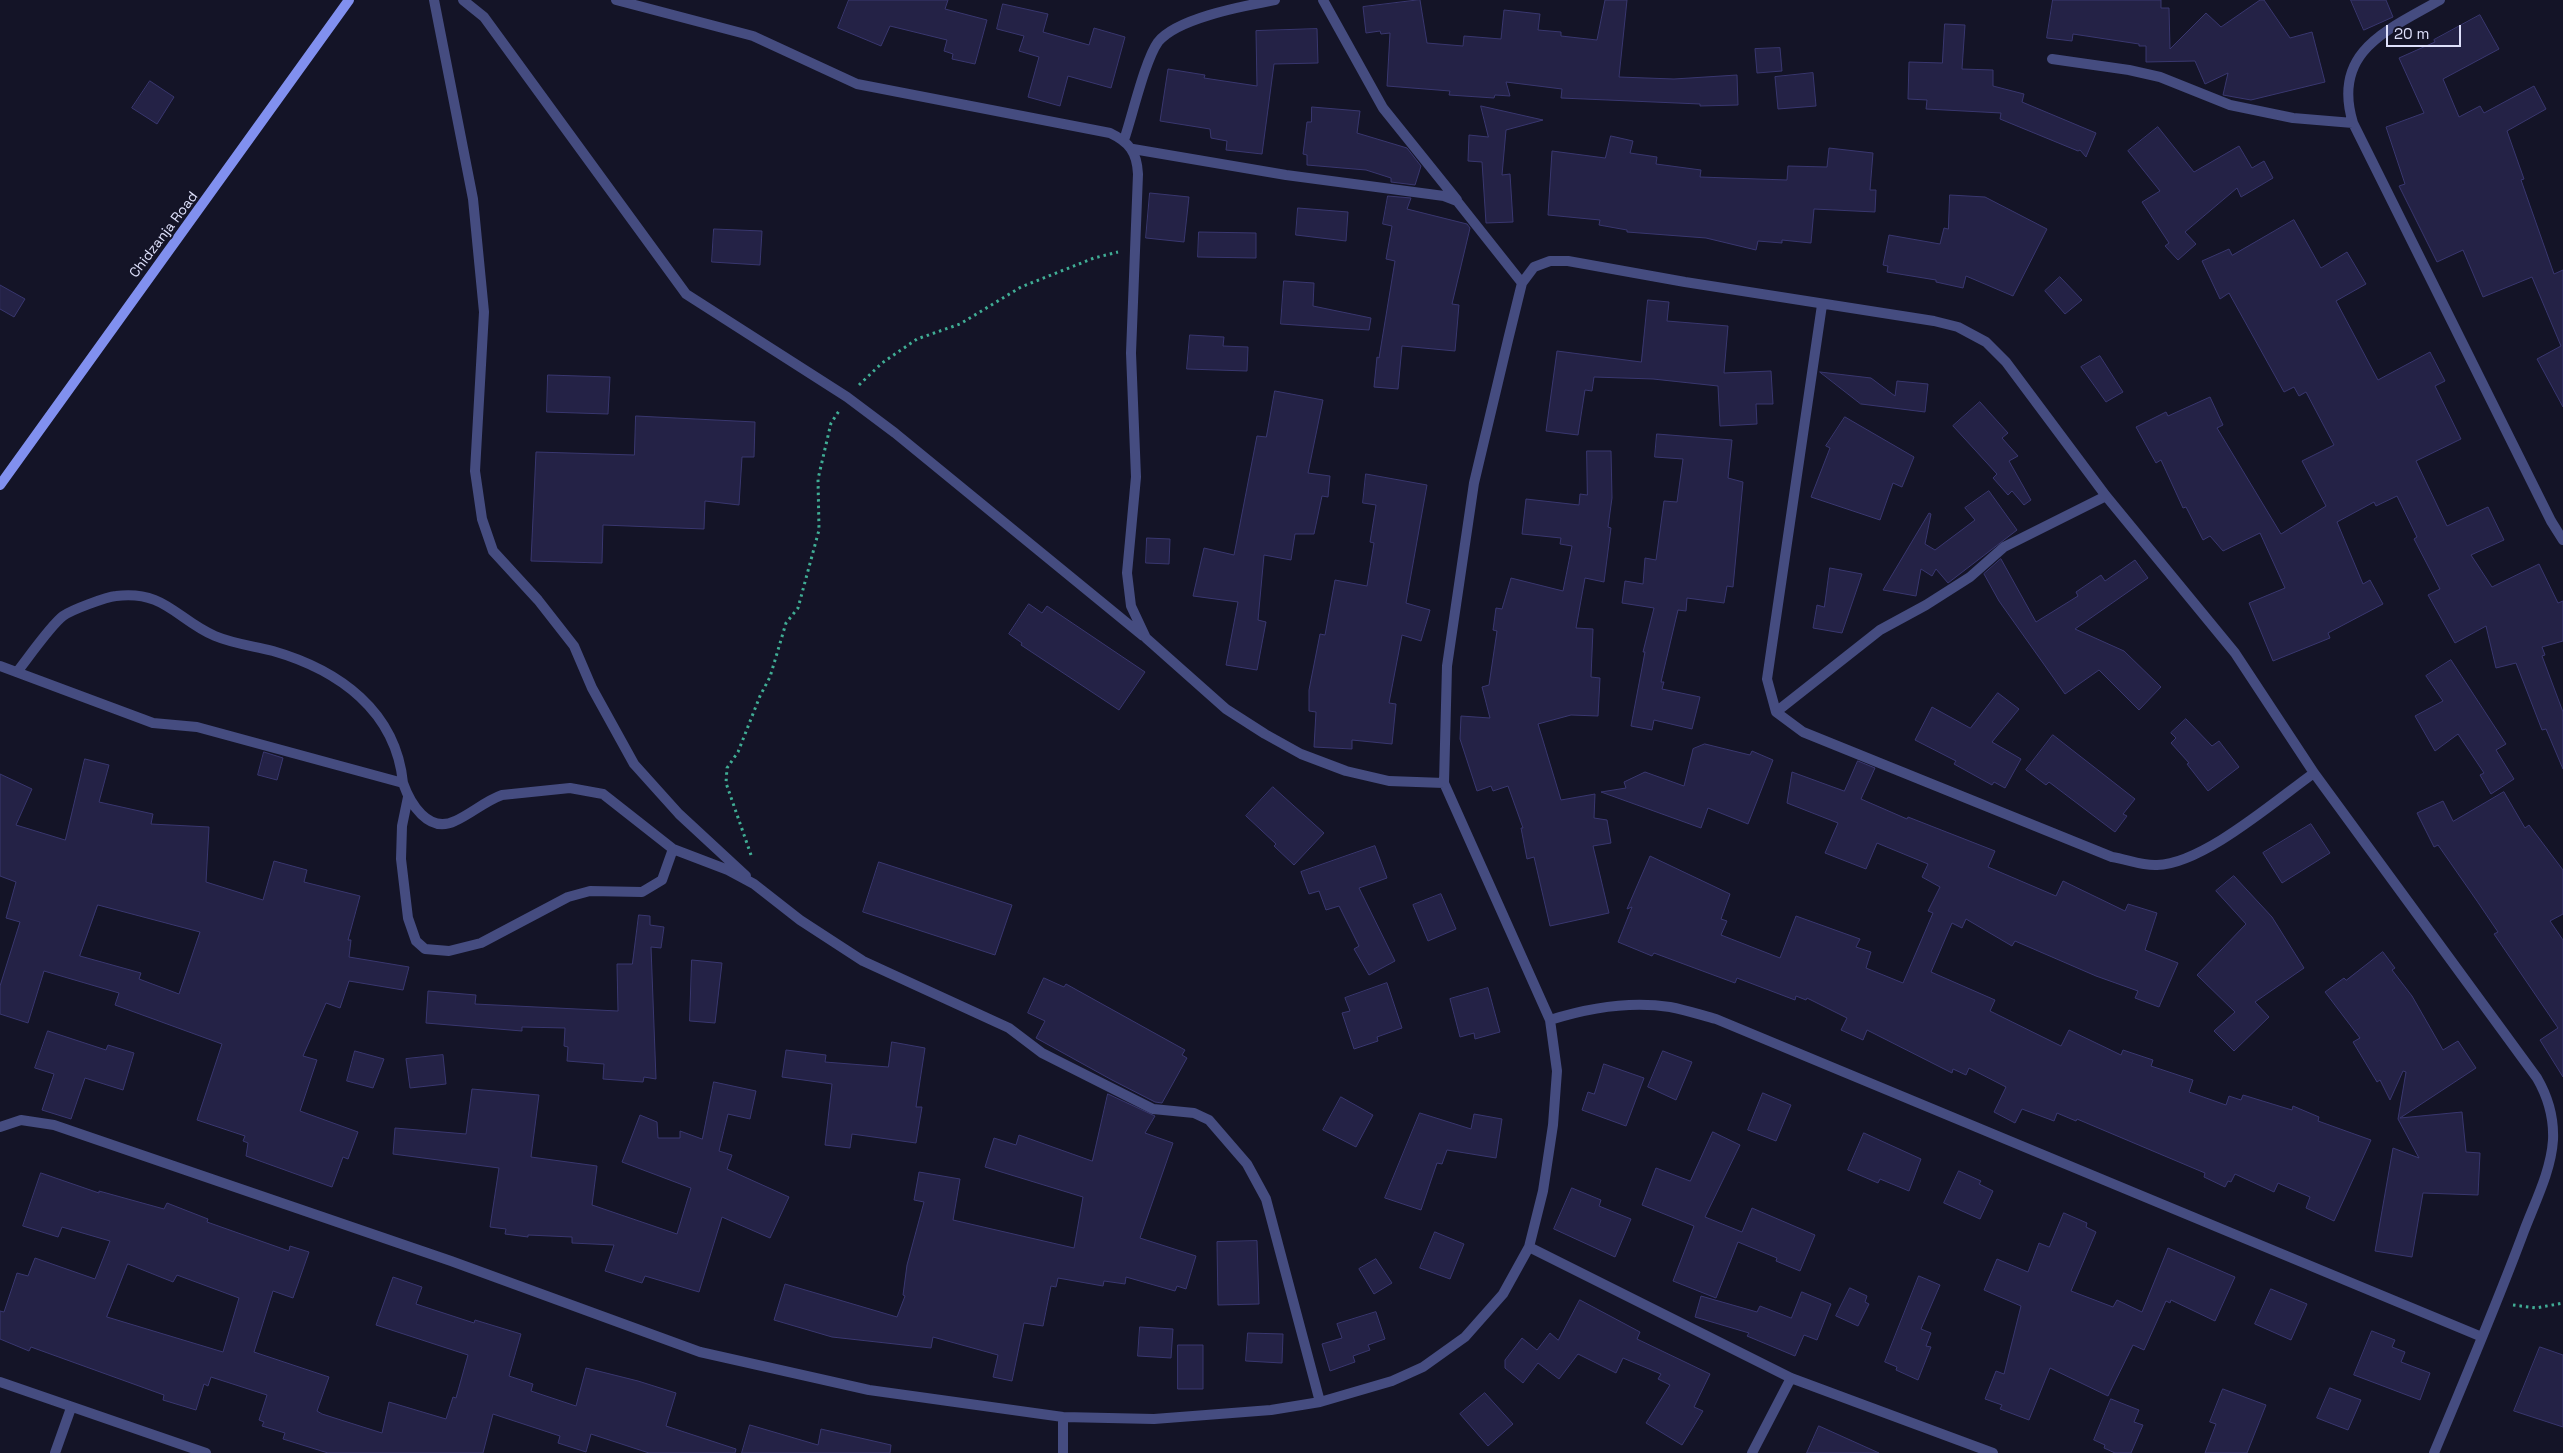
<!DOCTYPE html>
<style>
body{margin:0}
#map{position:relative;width:2563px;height:1453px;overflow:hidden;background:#141427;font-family:"Space Grotesk",sans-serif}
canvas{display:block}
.scale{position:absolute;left:2386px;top:25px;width:75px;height:22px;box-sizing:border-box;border:2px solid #dee0fb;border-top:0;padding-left:6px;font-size:15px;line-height:18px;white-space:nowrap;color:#dee0fb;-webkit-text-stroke:4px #141427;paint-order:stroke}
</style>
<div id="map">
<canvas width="2563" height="1453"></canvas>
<div class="scale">20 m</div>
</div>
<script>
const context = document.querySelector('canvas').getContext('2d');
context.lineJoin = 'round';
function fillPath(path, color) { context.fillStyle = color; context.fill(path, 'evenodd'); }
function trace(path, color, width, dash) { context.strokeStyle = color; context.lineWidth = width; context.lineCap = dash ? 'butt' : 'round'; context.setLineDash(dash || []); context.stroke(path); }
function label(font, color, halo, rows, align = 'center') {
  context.font = font + ' "Space Grotesk",sans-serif'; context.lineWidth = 4; context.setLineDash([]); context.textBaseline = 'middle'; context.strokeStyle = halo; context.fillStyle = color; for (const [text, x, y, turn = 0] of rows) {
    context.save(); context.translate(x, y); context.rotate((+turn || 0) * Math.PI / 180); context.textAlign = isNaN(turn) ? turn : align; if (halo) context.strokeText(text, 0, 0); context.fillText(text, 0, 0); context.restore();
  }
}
const building = new Path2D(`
 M849,0H948L945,9L987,20L975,64L952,59L953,54L944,51L947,40L890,26L881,46L838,28Z
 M1420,0L1427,43L1463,46L1464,36L1501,39L1504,10L1540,14L1538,30L1561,32V36L1597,40L1605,0H1627L1619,77L1674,79L1737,75L1738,105L1700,106V104L1561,98L1562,89L1506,82L1510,96L1495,95L1494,98L1449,95L1450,91L1387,86L1390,33L1381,34L1380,31L1366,33L1363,7Z
 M2053,0H2161V8H2169L2170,49L2206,13L2221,27L2260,0H2264L2290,38L2312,32L2325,82L2251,100L2223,95L2228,73L2205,84L2195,61L2146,62V46H2139V44L2073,34L2072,41L2047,38Z
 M2351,0H2386L2393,17L2364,30Z
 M1003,4L1048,14L1043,32L1089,45L1094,28L1125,37L1111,88L1068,76L1060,106L1028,97L1039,57L1019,51L1024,36L997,29Z
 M2480,15L2499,49L2443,79L2459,117L2480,106L2484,113L2534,86L2546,109L2507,131L2524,179L2521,180L2554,274L2563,270V407L2537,359L2561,346L2532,277L2483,297L2463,250L2437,262L2399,186L2405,184L2386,127L2424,113L2399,58L2435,42L2434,40Z
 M1945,24L1965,25L1962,69L1993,70V86L2024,94L2022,102L2096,133L2086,157L2080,150L2078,151L2000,119L2001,113L1926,109L1927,100L1908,99L1909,62L1942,63Z
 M1317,29L1318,63L1274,64L1262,154L1226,150L1227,141L1211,138L1210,129L1160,121L1168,69L1205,75L1204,78L1257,86L1256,31Z
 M1780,48L1782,71L1757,73L1755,49Z
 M1813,73L1816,106L1778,109L1775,77Z
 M150,81L174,97L157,124L132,108Z
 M1481,106L1543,120L1506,130L1502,175L1510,174L1513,222L1486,223L1482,162L1468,161L1469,135L1488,137Z
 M1312,107L1360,111L1357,133L1407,148L1421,166L1415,185L1391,182V178L1366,170L1307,165V155L1303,154L1307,122H1311Z
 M2158,127L2194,172L2239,146L2252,168L2264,161L2273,178L2241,197L2237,188L2185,232L2196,244L2178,260L2165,246L2169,243L2142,202L2160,191L2128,151Z
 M1611,136L1633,141L1630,153L1657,157L1656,164L1701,170L1700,177L1787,180L1788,166L1827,167L1829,148L1873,153L1870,190H1876L1875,212L1814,209L1811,243L1782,240V243L1758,241L1756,250L1706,238L1627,232V230L1599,225L1600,220L1548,215L1552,151L1605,158Z
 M1150,193L1189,197L1184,242L1146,238Z
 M1950,195L1985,197L2047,229L2013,296L1966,276L1963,288L1936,282V280L1887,272L1888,266L1883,265L1889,235L1940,244L1944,228L1948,229Z
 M1388,196L1411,198L1407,209L1467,224L1470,228L1452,304L1459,305L1455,351L1402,346L1398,389L1374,387L1377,357L1379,358L1395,261L1386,259L1392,226L1383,224Z
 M1298,208L1348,212L1346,241L1296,235Z
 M2294,220L2321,268L2347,252L2366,284L2336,301L2378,380L2430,352L2445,381L2435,386L2461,439L2416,461L2447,526L2488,507L2504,540L2471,555L2492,587L2539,564L2558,603L2563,601V641L2542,647L2545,655L2542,656L2563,712V769L2546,729L2542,730L2516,663L2496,668L2486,626L2455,643L2428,595L2440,589L2414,539L2417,537L2397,496L2376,506L2374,502L2337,522L2363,584L2370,580L2383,604L2328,633L2330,638L2273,661L2249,603L2285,588L2260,533L2223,551L2210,536L2203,540L2186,507L2183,508L2161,460L2156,463L2136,427L2166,412L2168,416L2210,397L2223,425L2217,428L2281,534L2326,506L2302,461L2334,445L2306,392L2299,396L2294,387L2284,392L2229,293L2220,299L2202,261L2229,249L2232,255Z
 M714,229L762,231L760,265L712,262Z
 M1199,232L1256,233V258L1198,257Z
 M2060,277L2082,300L2065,314L2045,291Z
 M1284,281L1314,283L1313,306L1371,318L1369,330L1281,324Z
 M0,285L25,299L14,317L0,309Z
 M1648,300L1669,302L1667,321L1728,326L1724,373L1771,371L1773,404H1756L1757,424L1720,426L1718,386L1653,379L1594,377L1592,391L1585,390L1578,435L1546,431L1557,351L1641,362Z
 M1190,335L1224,337L1223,346L1248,347L1247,371L1187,369Z
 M2100,356L2123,392L2106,402L2081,367Z
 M1820,372L1871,378L1895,396L1897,381L1928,384L1925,412L1861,404Z
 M548,375L610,377L608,414L547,412Z
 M1275,391L1323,400L1308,473L1330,476L1328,497L1322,496L1314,534H1295L1291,560L1264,555L1258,620L1266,622L1257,670L1226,665L1238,602L1193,596L1204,548L1234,555L1257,436L1266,437Z
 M1980,402L2008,433L2002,438L2018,456L2009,461L2031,500L2024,505L2012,491L2008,495L1993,478L1997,474L1953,426Z
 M636,416L755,422L754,457H742L739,505L705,501L704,529L603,525L602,563L531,561L536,452L634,455Z
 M1845,417L1914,457L1902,487L1893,483L1880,520L1811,497L1830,448L1826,446Z
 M1657,434L1732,440L1728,478L1743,482L1733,587L1727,586L1724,603L1687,598L1686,611L1678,610L1661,682H1664L1662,689L1700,697L1692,729L1654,720L1652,730L1631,726L1645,652H1643L1654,608L1622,603L1625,581L1643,584L1645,558L1656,560L1664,501L1677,502L1683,459L1655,457Z
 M1587,451H1611L1612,498L1608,527L1611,528L1604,582L1585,578L1576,628L1593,629L1591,677L1600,678L1598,716L1571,715L1538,724L1561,800L1595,794L1594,818L1607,820L1611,843L1593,846L1609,913L1550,926L1534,857L1527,859L1521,828H1523L1508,786L1493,791L1491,786L1477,791L1460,739L1461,716L1490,718L1482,687L1489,685L1497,631L1493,630L1496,608L1502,609L1511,578L1563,591L1572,546L1560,544L1561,538L1522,534L1526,499L1579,505L1580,494L1587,495Z
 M1366,474L1427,485L1406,603L1430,610L1421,641L1402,635L1389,703L1396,704L1392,744L1352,740V749L1314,747L1316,712L1309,711V690L1320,634L1325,635L1335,580L1367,586L1374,543L1370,542L1376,505L1363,503Z
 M1989,491L2017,530L1948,583L1936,569L1932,576L1921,569L1916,596L1883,590L1929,513L1931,514L1925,544L1935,550L1975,520L1965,508Z
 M1147,538L1170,539L1169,564L1146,563Z
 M2001,559L2036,622L2078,596L2076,592L2101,575L2105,581L2135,560L2148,578L2075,629L2124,651L2161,687L2139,710L2099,670L2065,694L1999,601L1984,574Z
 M1830,568L1862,574L1842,633L1813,628L1817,605L1824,607Z
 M1029,604L1042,613L1047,606L1145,672L1119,710L1021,645L1022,643L1009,634Z
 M2451,660L2506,744L2496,750L2514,779L2491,794L2480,775L2484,773L2458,734L2435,751L2415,716L2443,701L2426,676Z
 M1998,693L2019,709L1992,742L2021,759L2005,788L1994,782L1992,785L1954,764L1956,761L1915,740L1932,707L1970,728Z
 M2186,719L2212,746L2219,741L2239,767L2208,791L2187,764L2189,763L2171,743L2176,738L2171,733Z
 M2053,735L2135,799L2123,814L2127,816L2115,832L2049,782L2046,785L2026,770Z
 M1705,744L1750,755L1752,751L1773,760L1748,824L1708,808L1701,828L1601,792L1626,788L1624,782L1645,772L1684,786L1693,749Z
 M264,752L283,758L277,780L258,775Z
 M85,759L109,765L99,802L153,814L151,824L209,827L206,882L263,900L274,861L307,870L304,882L360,896L348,940H351L349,957L409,967L403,990L349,981L340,1008L326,1003L303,1056L317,1060L300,1111L358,1132L348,1159L343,1157L332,1187L246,1156L248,1143L243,1141L245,1136L197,1120L222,1044L115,1005L119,993L44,971L28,1023L0,1014V986L20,922L6,918L16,882L0,876V774L32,789L16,825L65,840ZM98,905L200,932L179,994L139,979L141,973L80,956Z
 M1858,761L1875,768L1861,799L1907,819L1908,817L1995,851L1988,867L2056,896L2063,881L2125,911L2128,904L2157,913L2145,950L2178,963L2159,1007L2135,998L2138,991L2096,976L2015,941L2012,946L1966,919L1962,928L1952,923L1931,972L1995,1000L1990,1011L2061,1046L2069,1030L2121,1055L2123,1050L2153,1060L2151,1066L2193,1080L2189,1092L2226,1105L2229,1096L2241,1100L2243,1095L2292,1110L2293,1106L2319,1117L2318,1121L2371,1140L2334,1221L2306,1208L2310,1197L2278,1183L2274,1192L2235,1174L2231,1182L2228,1181L2225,1187L2204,1177L2205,1173L2077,1119L2076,1121L2057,1113L2054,1121L2022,1109L2015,1123L1994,1112L2006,1087L1969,1068L1966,1075L1953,1069L1952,1073L1867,1030L1863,1040L1841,1030L1847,1018L1807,998L1806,1000L1796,996L1795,1000L1737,978L1735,983L1654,953L1652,956L1618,942L1632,907L1627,909L1650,856L1730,894L1721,919L1727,921L1721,935L1780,958L1796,916L1860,939L1856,947L1871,952L1866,968L1903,983L1933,913L1928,911L1940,887L1922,877L1928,864L1877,843L1866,869L1825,853L1838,823L1787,803L1792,772L1844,791Z
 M1273,787L1324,833L1294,865L1274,846L1276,844L1246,816Z
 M2504,792L2525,828L2529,825L2563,870V914L2550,921L2563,940V1077L2540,1040L2558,1028L2494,934L2498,932L2477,901L2438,845L2434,847L2417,813L2443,801L2453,821Z
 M2311,824L2330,853L2282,883L2263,853Z
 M1375,846L1387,878L1359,888L1395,961L1369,975L1354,949L1359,946L1339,906L1326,910L1319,891L1309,894L1301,872Z
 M879,862L1012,905L995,955L863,912Z
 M2234,876L2272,917L2304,968L2255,1002L2269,1017L2234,1051L2214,1031L2235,1012L2197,975L2246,924L2216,891Z
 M1441,894L1456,929L1428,941L1413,905Z
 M639,915L650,916V925L664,927L661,948L651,947L656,1079L644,1077L643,1082L603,1079L604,1064L567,1061L568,1047L564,1046L565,1028L522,1027V1031L426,1023L428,991L476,995L475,1004L618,1011L617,964H632Z
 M2383,952L2395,968L2392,970L2412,996L2443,1050L2458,1041L2476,1068L2400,1118L2462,1112L2466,1152L2480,1153L2478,1195L2423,1193L2412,1257L2375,1251L2393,1148L2419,1158L2398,1119L2406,1072L2403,1071L2390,1100L2380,1080L2377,1082L2353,1042L2360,1038L2325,992L2344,978L2346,980Z
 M692,960L722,963L715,1023L690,1021Z
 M1044,978L1064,987L1066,984L1185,1050L1182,1055L1187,1058L1162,1103L1155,1102L1112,1080L1036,1038L1045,1021L1028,1013Z
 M1387,983L1402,1028L1377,1037L1378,1041L1354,1049L1342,1013L1350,1011L1345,998Z
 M1488,988L1500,1032L1475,1039L1474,1033L1460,1037L1450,999Z
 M48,1031L106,1050L108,1045L134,1053L123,1090L85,1078L71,1119L42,1110L54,1074L35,1068Z
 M892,1042L925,1048L916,1107H922L916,1143L852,1134L850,1148L825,1145L832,1084L782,1077L786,1050L826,1055L825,1062L888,1067Z
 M355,1051L384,1059L373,1088L347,1081Z
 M1663,1051L1692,1062L1676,1100L1648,1087Z
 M443,1055L446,1084L410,1088L406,1059Z
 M1604,1064L1644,1078L1626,1126L1582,1110L1588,1092L1594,1094Z
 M714,1082L756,1091L750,1119L728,1114L719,1151L732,1155L727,1169L789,1197L770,1238L722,1217L699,1292L645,1276L642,1283L605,1271L614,1245L572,1243V1237L528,1235V1237L505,1234L506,1229L490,1227L499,1168L393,1154L395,1128L466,1134L472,1089L539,1095L531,1157L597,1166L592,1205L677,1234L691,1188L622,1162L640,1115L657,1122L658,1138H680V1131L702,1139Z
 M1763,1093L1791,1105L1776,1141L1748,1130Z
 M1108,1094L1155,1116L1145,1133L1173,1143L1140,1238L1196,1256L1186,1289L1177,1286L1175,1291L1126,1277L1125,1284L1104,1281L1103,1286L1058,1278L1056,1287L1051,1286L1043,1326L1024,1323L1012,1381L993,1377L998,1355L933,1337L931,1348L832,1337L774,1320L785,1284L897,1317L905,1296L903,1295L907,1265L924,1202L914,1200L919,1172L960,1179L953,1220L1074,1248L1083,1197L985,1167L994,1138L1016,1145L1019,1135L1092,1161Z
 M1341,1097L1373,1115L1356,1147L1323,1130Z
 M1420,1113L1471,1129L1474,1114L1502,1119L1496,1158L1447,1150L1442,1164L1437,1163L1421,1210L1385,1198Z
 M1713,1132L1740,1145L1705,1217L1742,1232L1752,1208L1815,1235L1800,1271L1776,1261L1777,1258L1738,1242L1716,1298L1673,1281L1694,1226L1642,1205L1656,1168L1690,1181Z
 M1864,1133L1921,1159L1909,1191L1880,1179L1878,1183L1848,1170Z
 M1959,1171L1981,1181L1979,1184L1993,1191L1980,1219L1944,1203Z
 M41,1173L99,1193V1191L164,1209L167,1203L208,1219L207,1222L289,1251L290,1246L309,1252L293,1298L273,1291L254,1352L329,1377L317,1411L322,1414L382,1433L389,1402L446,1419L453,1397L456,1398L468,1355L376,1325L393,1277L422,1287L416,1304L474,1323L475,1320L521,1334L509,1376L533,1384L531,1391L576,1406L586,1368L638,1381L676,1393L666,1426L736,1449L735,1453H649L591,1434L586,1452L558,1443L560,1436L493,1414L483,1453H328L283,1439L285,1433L262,1426L264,1422L259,1420L267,1395L211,1377L208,1386L204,1384L196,1410L163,1400L164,1395L31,1347L29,1351L0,1339V1311L4,1312L17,1273L28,1276L35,1258L95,1279L110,1241L62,1227L58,1237L23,1226ZM128,1264L173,1282L177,1275L239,1298L223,1352L107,1317Z
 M1572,1188L1601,1200L1599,1206L1631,1219L1615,1257L1554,1229Z
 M2064,1213L2087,1223L2086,1227L2096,1232L2071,1291L2113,1307L2117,1300L2142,1312L2168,1248L2235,1277L2215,1321L2171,1300L2170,1303L2166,1301L2144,1350L2133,1345L2108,1396L2050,1368L2029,1420L2000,1409L2002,1405L1985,1399L1996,1371L2004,1374L2021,1306L1984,1290L1997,1259L2028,1272L2039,1243L2049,1247Z
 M1435,1232L1464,1244L1450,1279L1420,1268Z
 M1257,1241L1259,1304L1218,1305L1217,1242Z
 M1376,1259L1392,1283L1374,1294L1359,1269Z
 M1919,1276L1940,1285L1921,1329L1931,1333L1926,1346L1931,1347L1918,1380L1896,1370L1897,1367L1885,1362Z
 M1850,1288L1867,1296L1865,1302L1869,1304L1858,1326L1836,1316Z
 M2271,1289L2307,1304L2291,1340L2255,1324Z
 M1802,1292L1831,1304L1817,1340L1804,1335L1795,1356L1747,1336L1749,1333L1695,1317L1701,1296L1757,1312L1760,1306L1791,1318Z
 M1580,1300L1640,1332L1637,1339L1710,1374L1694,1407L1703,1411L1682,1445L1646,1423L1670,1385L1658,1379L1661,1374L1623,1358L1616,1373L1578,1354L1559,1379L1538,1363L1523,1383L1505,1368V1360L1522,1338L1537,1350L1550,1333L1558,1340Z
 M1376,1312L1385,1339L1368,1345L1370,1350L1353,1356L1355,1362L1330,1371L1322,1344L1342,1338L1337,1324Z
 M1140,1327L1173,1329L1171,1358L1138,1356Z
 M2372,1331L2395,1340L2392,1347L2405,1352L2401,1362L2430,1373L2420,1400L2354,1375Z
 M1248,1333L1283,1334L1282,1363L1246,1361Z
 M1178,1345H1203V1389H1178Z
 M2540,1347L2563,1355V1427L2514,1411Z
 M2330,1388L2361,1400L2348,1430L2317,1418Z
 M2223,1389L2266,1405L2247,1453H2205L2216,1424L2210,1422Z
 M1485,1393L1513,1424L1488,1446L1460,1414Z
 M2111,1399L2139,1410L2134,1422L2143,1425L2131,1453H2115L2104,1448L2105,1445L2094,1440Z
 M750,1425L818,1445L821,1429L891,1445L890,1453H742Z
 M1819,1426L1879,1453H1807Z`);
fillPath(building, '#242246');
trace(building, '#39376f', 1);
trace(new Path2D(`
 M859,385L882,363L917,339L960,324L1021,287L1094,258L1118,252
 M751,855L726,783L727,768L738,752L760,696L770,677L786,623L798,608L819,530L818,479L831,423L839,411
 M2513,1305L2536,1308L2563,1303`), '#40ad95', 3, [2.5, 4]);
trace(new Path2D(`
 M434,0L473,199L484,312L475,471L482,519L493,551L538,600L574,646L592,688L634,764L679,814L746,876
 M463,0L484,17L686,294L847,397L895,433L1143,636
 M616,0L753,36L857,84L1110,133C1129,142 1137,152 1138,174L1131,353L1136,477L1127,573L1131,606L1146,638L1226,709L1265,734L1301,754L1346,771L1389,781L1444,783
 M1323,0L1383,108L1457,200
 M2440,0C2388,30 2331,51 2353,123L2551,521L2563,540
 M2052,59L2129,70L2160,77L2230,105L2293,118L2353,123
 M1124,140C1132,117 1145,60 1158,42C1177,18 1244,6 1275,0
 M1133,149L1286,175L1444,196L1457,201L1522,283
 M1822,305L1767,679L1776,712L1803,732L2112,857C2126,859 2143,866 2157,865C2203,864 2276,800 2314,773
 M0,666L153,723L197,727L403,783C410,803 428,834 455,821C471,814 485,801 502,795L570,788L603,794L673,849L728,870L754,884L800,920L863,961L1009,1028L1042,1053L1153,1109L1194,1113L1209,1120L1247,1164L1266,1199L1320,1402
 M17,672C28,658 51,625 63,616C71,610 106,597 116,596C165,590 176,619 215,636C234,644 254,646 273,651C339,670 396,711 403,783
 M1776,712L1880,630L1926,605L1970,577L2004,547L2106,496
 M408,797L402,826L401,859L408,918L416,941L425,949L449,951L481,943L568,897L590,891L642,892L662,880L673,849
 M1550,1020C1588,1008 1631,1001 1670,1007C1686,1010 1701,1015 1716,1019L2482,1337
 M0,1127L21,1120L54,1125L451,1261L700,1352L869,1390L1063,1417L1154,1419L1271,1410L1320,1402L1392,1381L1423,1367L1465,1337L1503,1294L1529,1247L1543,1191L1553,1125L1557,1071L1550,1020L1444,783L1447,666L1474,483L1508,340L1522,283L1534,267L1550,261H1568L1685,282L1934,321L1958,327L1986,342L2006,362L2106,496L2235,653L2314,773L2537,1078C2548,1097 2554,1118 2553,1140C2551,1171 2535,1202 2524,1231C2496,1306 2465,1379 2434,1453
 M1529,1247L1791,1378L1993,1453
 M0,1382L206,1453
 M1063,1417V1453
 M55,1453L71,1408
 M1752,1453L1791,1378`), '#454c80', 10);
trace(new Path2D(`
 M0,485L349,0`), '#8190ef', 10);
label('14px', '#dee0fb', '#141427', [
 ["Chidzanja Road",164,235,-53]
]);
</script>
